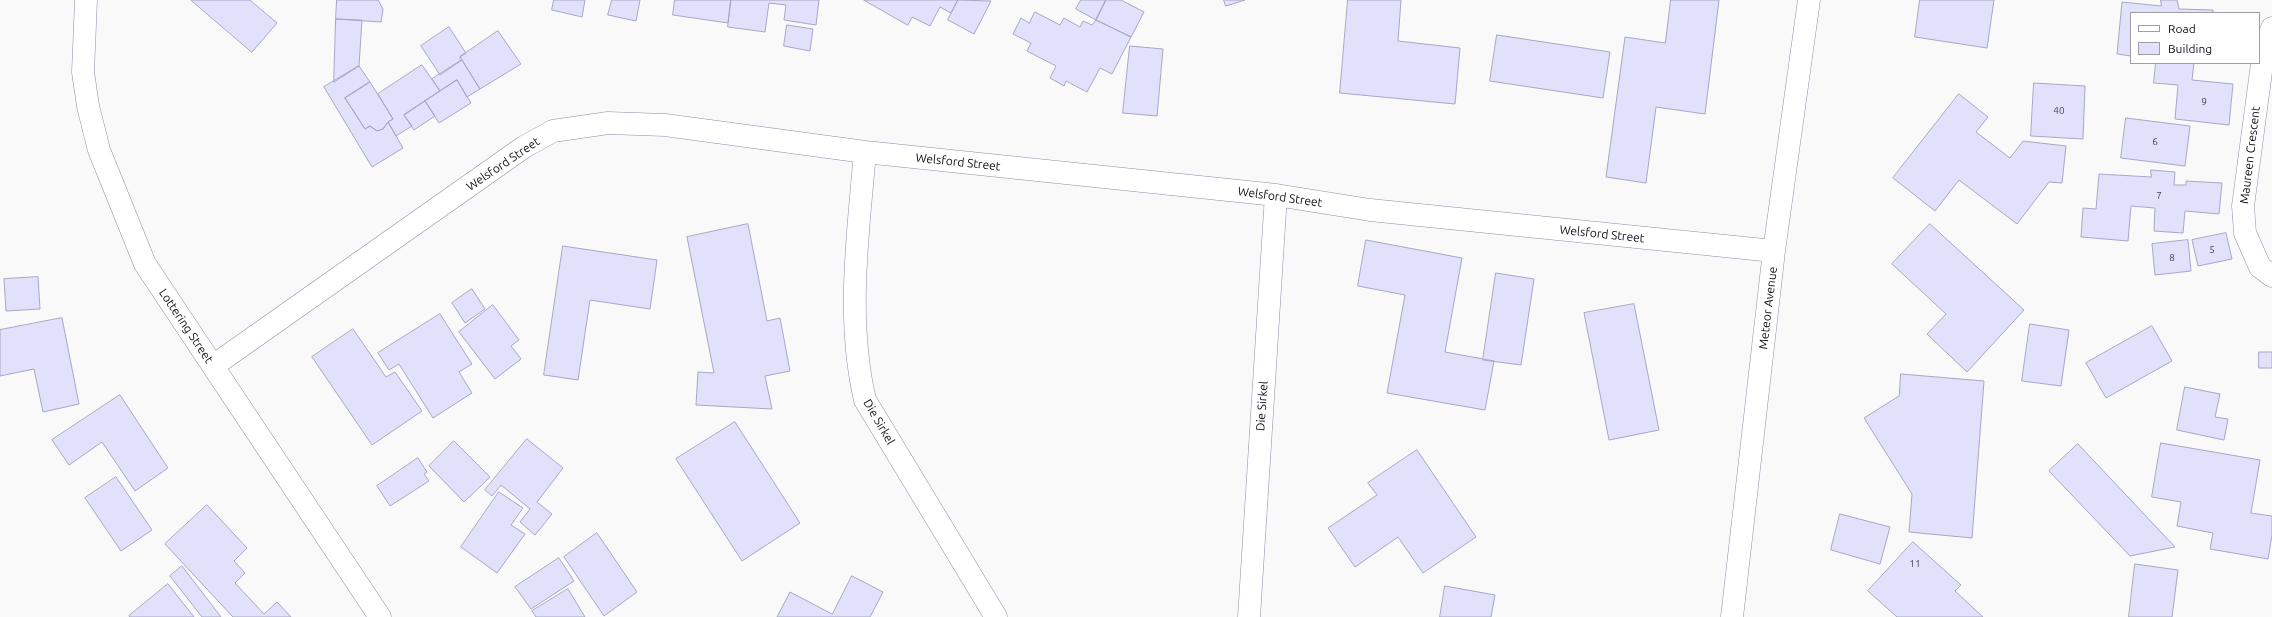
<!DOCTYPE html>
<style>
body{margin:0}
#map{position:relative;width:2272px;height:617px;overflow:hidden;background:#f9f9f9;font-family:Ubuntu,sans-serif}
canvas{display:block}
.legend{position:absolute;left:2130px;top:12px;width:130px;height:52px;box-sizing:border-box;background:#fff;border:1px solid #9f9fa3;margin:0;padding:5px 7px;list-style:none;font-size:12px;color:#100f1a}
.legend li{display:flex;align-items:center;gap:8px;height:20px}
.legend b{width:20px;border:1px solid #9f9fa3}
</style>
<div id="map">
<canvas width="2272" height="617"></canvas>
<ul class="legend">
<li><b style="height:5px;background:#fff"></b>Road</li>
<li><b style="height:11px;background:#e2e1fb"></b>Building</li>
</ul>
</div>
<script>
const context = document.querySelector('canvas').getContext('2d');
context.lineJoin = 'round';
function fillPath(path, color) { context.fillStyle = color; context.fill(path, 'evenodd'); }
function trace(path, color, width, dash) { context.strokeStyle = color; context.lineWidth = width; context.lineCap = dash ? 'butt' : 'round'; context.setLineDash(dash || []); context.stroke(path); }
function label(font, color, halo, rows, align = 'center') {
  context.font = font + ' Ubuntu,sans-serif'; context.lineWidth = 4; context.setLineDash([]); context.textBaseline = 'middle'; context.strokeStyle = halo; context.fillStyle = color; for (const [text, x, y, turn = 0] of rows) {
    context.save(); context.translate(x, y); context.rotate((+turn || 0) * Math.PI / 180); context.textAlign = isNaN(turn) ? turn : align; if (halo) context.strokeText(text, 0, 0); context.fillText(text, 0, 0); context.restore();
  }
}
const building = new Path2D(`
 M191,0H250L277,23L252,52Z
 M337,0H378L383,9L381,22L336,19Z
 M554,0H585L582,17L552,10Z
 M612,0H640L636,21L608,15Z
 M675,0H731L728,23L673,15Z
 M731,0H819L816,25L784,20L786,5L769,3L765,32L728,27Z
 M864,0H958L951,13L940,7L930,26L912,17L908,25Z
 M958,0L991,1L974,34L948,20Z
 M1081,0H1106L1096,20L1076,9Z
 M1106,0H1121L1144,12L1131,37L1096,20Z
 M1224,0H1245L1226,6Z
 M1348,0H1401L1398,41L1460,48L1455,104L1340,93Z
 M1671,0H1719L1705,114L1656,107L1646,183L1606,177L1625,37L1665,43Z
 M1920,0H1994L1987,48L1915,37Z
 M2161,0H2177L2179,9L2213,10V13H2131V56L2117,54L2122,2L2161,6Z
 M1035,12L1060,25L1064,18L1080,27L1083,21L1092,25L1096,20L1131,37L1112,74L1100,68L1087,92L1066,81L1064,86L1050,78L1056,66L1027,51L1031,43L1013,34L1021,18L1029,23Z
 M336,19L362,20L359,66L334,82Z
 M787,25L813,29L810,51L784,46Z
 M449,27L466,53L460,57L462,60L440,75L421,46Z
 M498,31L521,64L480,89L460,57Z
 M1497,35L1610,52L1603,98L1490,81Z
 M1130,46L1163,49L1157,116L1123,113Z
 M462,60L480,89L467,97L457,80L440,91L432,79Z
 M2156,63H2194L2192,80L2233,84L2229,125L2175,119L2178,85L2154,83Z
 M422,65L440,91L404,115L412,126L396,136L388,122L393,119L378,94Z
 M359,66L370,82L345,98L365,129L370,126L377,131L383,129L388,122L403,148L372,167L324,87Z
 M457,80L471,103L439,123L425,101Z
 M370,82L393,119L388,122L383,129L377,131L370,126L365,129L345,98Z
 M2034,83L2085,86L2083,139L2031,136Z
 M1959,94L1988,117L1976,132L2010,158L2023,141L2066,146L2062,183L2049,182L2017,224L1959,180L1935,211L1893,178Z
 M425,101L435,116L414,130L404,115Z
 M2126,118L2190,126L2185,166L2121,158Z
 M2151,170L2175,172L2174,185H2186V181L2222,183L2219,214L2185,211L2183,233L2154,231L2155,208L2131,206L2128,241L2081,237L2083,208L2096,209L2099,174L2151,177Z
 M748,224L767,321L780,318L790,371L765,376L772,409L696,405L698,372L714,373L687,237Z
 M1930,224L2024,310L1967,372L1927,334L1946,314L1892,264Z
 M2226,233L2232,259L2198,266L2192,240Z
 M1366,240L1462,258L1445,352L1494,361L1485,410L1387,393L1405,295L1358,286Z
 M2188,240L2191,271L2155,275L2152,244Z
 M563,246L657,260L650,309L590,300L578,380L544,375Z
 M1496,273L1534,279L1521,365L1483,360Z
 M38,277L40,309L6,311L4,279Z
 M472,289L485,309L465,323L452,303Z
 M1634,304L1659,430L1609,440L1584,313Z
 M493,305L519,340L511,346L521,359L495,379L459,332Z
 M440,314L472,364L459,372L472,393L433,418L399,364L389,370L378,353Z
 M62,318L79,404L43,412L34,369L0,376V330Z
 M2030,324L2069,330L2061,386L2022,381Z
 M2152,326L2172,361L2106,398L2086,363Z
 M353,329L386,377L395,372L422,411L372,445L312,357Z
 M2259,352H2272V368H2259Z
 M1901,374L1984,381L1972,538L1909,532L1912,494L1864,418L1899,396Z
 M2185,387L2220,394L2215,417L2228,419L2224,440L2177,430Z
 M120,395L168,468L135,491L102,442L69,465L52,440Z
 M735,422L800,523L742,561L676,459Z
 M527,439L563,468L537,502L552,514L535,535L520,522L530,509L501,485L492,496L485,490Z
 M454,441L490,477L464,502L429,466Z
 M2161,443L2260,460L2251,513L2272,516V535L2268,559L2210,549L2213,533L2177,526L2181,502L2152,497Z
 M2078,444L2175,547L2130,556L2049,471Z
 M1417,450L1476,537L1423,573L1398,537L1355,567L1328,528L1377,495L1368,483Z
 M418,458L427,472L424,474L429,481L390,506L377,486Z
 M116,477L152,530L121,551L85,498Z
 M499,492L523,508L511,525L525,534L497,573L461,547Z
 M207,505L247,548L234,561L245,573L235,583L264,614L277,602L291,617H233L165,544Z
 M1840,514L1890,527L1880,564L1831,550Z
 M597,533L637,592L604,616L564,557Z
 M1913,542L1961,585L1955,591L1983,617H1897L1868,591Z
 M559,558L574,581L531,609L515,587Z
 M2135,564L2178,570L2172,617H2129Z
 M182,566L221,617H202L170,576Z
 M852,576L883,592L870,617H777L790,592L832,614Z
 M168,584L194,617H130L129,616Z
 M1445,586L1495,595L1491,617H1440Z
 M568,589L585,617H536L532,611Z`);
fillPath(building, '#e2e1fb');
trace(building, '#a8a6c5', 1);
const minor = new Path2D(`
 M86,0L83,72L88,106L99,150L145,264L380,617
 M2272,28L2264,49L2243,206L2245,233L2260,267L2272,276
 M865,152C858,234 846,319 865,400L996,617
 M213,366L524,147L553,131L608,123L665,125L865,152L1276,195L1370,210L1774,251
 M1249,617L1276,195
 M1732,617L1774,251L1809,0`);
trace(minor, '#8d8ca9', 23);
trace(minor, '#fff', 22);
label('10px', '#444452', null, [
 ["9",2204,102],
 ["40",2059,111],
 ["6",2155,142],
 ["7",2159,196],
 ["5",2212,250],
 ["8",2172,258],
 ["11",1915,564]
]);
label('12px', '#100f1a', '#fff', [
 ["Maureen Crescent",2250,155,-83],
 ["Welsford Street",958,162,6],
 ["Welsford Street",503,164,-34],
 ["Welsford Street",1280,197,8],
 ["Welsford Street",1602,234,6],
 ["Meteor Avenue",1768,308,-83],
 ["Lottering Street",186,326,56],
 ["Die Sirkel",1262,406,-86],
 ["Die Sirkel",879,422,60]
]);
</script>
